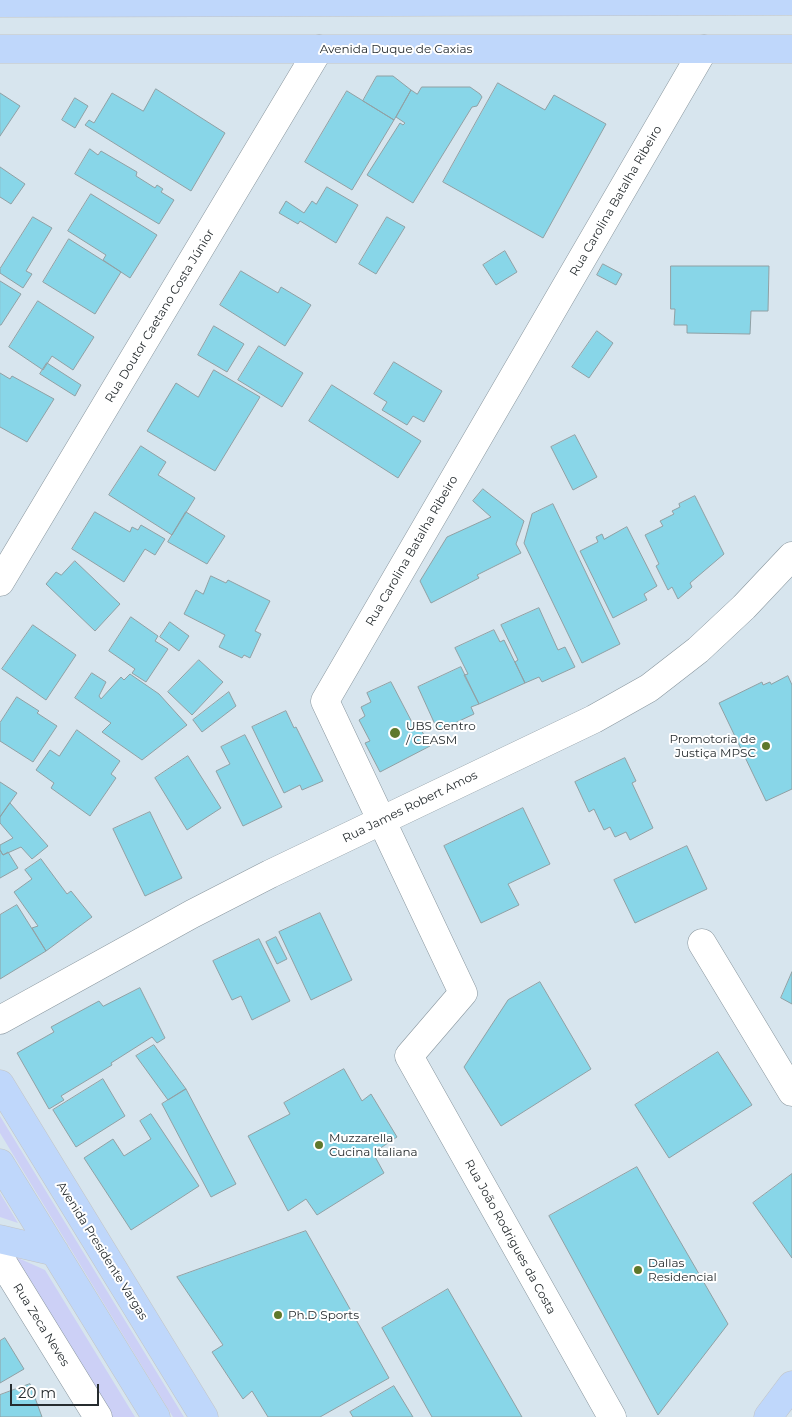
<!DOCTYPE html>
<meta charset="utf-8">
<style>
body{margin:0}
#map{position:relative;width:792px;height:1417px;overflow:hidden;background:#d7e5ee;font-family:Montserrat,sans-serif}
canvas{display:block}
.scale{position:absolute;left:10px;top:1384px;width:89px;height:22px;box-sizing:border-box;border:2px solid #262c2f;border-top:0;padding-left:6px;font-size:15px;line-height:18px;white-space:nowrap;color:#262c2f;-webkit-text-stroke:4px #fff;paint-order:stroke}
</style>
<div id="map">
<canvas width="792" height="1417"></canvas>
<div class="scale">20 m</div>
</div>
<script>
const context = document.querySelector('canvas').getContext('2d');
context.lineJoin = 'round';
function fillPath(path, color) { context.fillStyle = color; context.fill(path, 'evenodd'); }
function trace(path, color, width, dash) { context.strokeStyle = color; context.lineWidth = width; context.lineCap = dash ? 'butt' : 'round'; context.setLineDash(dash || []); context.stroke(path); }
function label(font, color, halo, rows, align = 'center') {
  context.font = font + ' Montserrat,sans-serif'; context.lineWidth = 4; context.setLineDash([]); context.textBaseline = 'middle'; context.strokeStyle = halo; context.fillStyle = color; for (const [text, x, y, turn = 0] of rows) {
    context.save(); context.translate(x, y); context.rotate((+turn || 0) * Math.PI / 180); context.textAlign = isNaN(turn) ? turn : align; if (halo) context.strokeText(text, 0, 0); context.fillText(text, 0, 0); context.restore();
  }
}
fillPath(new Path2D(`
 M0,1116L184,1417H173L0,1133Z
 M0,1193L18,1223L0,1217Z
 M7,1253L45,1270L135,1417H109Z`), '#ccd0f6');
const building = new Path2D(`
 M377,76H393L411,90L394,120L363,101Z
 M498,83L545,110L554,95L606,124L543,238L443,182Z
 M422,87H470L480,94L482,97L477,106L472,107L413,203L367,175L400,123L403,125L405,123L396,117L411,90L417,94Z
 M156,89L225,133L191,191L85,125L89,120L94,123L112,93L143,111Z
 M347,91L394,120L352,190L305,162Z
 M0,93L20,106L0,136Z
 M75,98L88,106L75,128L62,120Z
 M90,149L98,155L101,151L137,172L136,176L155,188L157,185L163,189L161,192L174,200L159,224L75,174Z
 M0,167L25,184L11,204L0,197Z
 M327,187L358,205L336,243L300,221L298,224L279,213L286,201L304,213L312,201L316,204Z
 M91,194L157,235L130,278L103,260L106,255L68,231Z
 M33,217L52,228L26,271L32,274L23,288L0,273V269Z
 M387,217L405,227L376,274L359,264Z
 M69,239L121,272L95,314L43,282Z
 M505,251L517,272L496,285L483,265Z
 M603,264L622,274L616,285L597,275Z
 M671,266H769L768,311H751L750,334L687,333V325H674L675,309H671Z
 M241,271L278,293L281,287L311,305L285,346L220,305Z
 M0,281L21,294L1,325H0Z
 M38,301L94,337L73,370L52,356L43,370L9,347Z
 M214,326L244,344L227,372L198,355Z
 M597,331L613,343L589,378L572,367Z
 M259,346L303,373L282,407L238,380Z
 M394,362L442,391L424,422L413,416L407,425L382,410L387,402L374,394Z
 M47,363L81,385L75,396L40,374Z
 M214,370L260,397L215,471L147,431L176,383L198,397Z
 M0,373L10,379L12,376L54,399L27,442L0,427Z
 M332,385L421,441L398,478L309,421Z
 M575,435L597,477L573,490L551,447Z
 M141,446L166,462L158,475L195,498L172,535L109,495Z
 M483,489L524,521L516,544L521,553L477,575L479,578L431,603L420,581L447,537L491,517L473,501Z
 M695,496L724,554L690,583L692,587L678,599L672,587L668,590L656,566L659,564L645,535L663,526L660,521L674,514L672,511L680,507L679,504Z
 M553,504L620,644L582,663L524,543L532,514Z
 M95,512L130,532L132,527L138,530L141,525L165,539L155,555L145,549L124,582L72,549Z
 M186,512L225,536L207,564L168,542Z
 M627,527L657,586L644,594L647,600L613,618L580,551L598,542L596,537L602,534L604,539Z
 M75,561L120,604L95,631L46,584L56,572L61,575Z
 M211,576L226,583L228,580L270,601L255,631L261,634L250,658L244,655L242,658L219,647L225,635L184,614L196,590L203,594Z
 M539,608L558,650L565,647L575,667L542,682L539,677L525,683L515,662L518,660L501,625Z
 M131,617L158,636L155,641L168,649L146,682L132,673L135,669L109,651Z
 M170,622L189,636L179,651L160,637Z
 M33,625L76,655L46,700L2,669Z
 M494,630L500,642L504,640L525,683L479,704L464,675L468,674L455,648Z
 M199,660L223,682L192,715L168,692Z
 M461,667L479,704L471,707L474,714L438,731L418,687Z
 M92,673L106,682L99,696L101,699L121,677L124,680L130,674L159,694L187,725L142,760L102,732L111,723L75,698Z
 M788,676L792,685V789L766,801L719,703L762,682L763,685L770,682L771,684Z
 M391,682L414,726L418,724L430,746L380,772L365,743L370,741L359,720L365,716L361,707L371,702L367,693Z
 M229,692L236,706L202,732L193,720Z
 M17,697L39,711L37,713L57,726L33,762L0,741V723Z
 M286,711L294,728L296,727L323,781L302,790L300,785L284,793L252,727Z
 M77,730L120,761L111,774L116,778L90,816L51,788L54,783L36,770L50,750L59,756Z
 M245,735L282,807L243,826L216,771L230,764L221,747Z
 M188,756L221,808L187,830L155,778Z
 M625,758L636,781L632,783L653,828L630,840L626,832L615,837L610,827L604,830L594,809L589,812L575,782Z
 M0,782L17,793L0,817Z
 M10,803L48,846L32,859L21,847L3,855L0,850V845L13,838L0,823V817Z
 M523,808L550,864L508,884L519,905L481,923L444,846Z
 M150,812L182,878L145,896L113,829Z
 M687,846L707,889L635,923L614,880Z
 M0,850L3,855L8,852L18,868L0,878Z
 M41,859L67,894L71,891L92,917L46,951L32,928L38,926L14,892L32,879L25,870Z
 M17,905L46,951L0,979V915Z
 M320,913L352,980L311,1000L279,932Z
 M276,937L287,959L277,964L266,942Z
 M259,939L290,1001L252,1020L241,996L232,1000L213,961Z
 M792,972V1004L781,998Z
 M540,982L591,1069L501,1126L464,1067L508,1000Z
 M140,988L165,1038L157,1043L152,1037L111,1063L112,1065L61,1096L64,1100L49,1109L17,1053L54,1032L51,1027L99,1001L103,1006Z
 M154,1045L186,1089L168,1100L136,1056Z
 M718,1052L752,1105L669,1158L635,1105Z
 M344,1069L362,1101L371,1094L397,1137L373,1153L384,1173L317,1215L306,1199L288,1211L248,1136L290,1114L284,1103Z
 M103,1079L125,1116L76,1147L53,1110Z
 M186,1089L236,1184L211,1197L162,1104Z
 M151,1114L199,1186L131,1230L84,1158L113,1139L124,1156L151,1139L140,1121Z
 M637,1167L728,1324L658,1415L549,1216Z
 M792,1174V1258L753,1203Z
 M306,1231L389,1378L320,1417H268L252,1391L243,1399L212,1352L223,1345L177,1277Z
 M448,1289L522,1417H432L382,1328Z
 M5,1338L24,1369L0,1383V1341Z
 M30,1384L42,1417H0V1395Z
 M394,1386L413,1417H353L350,1412Z`);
fillPath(building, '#88d6e8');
trace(building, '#90a0a4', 1);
const minor = new Path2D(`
 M0,582L319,49
 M702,943L792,1092
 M0,1020L192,914L270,874L594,719L649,688L698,650L744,607L792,556
 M0,1258L98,1417
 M612,1417L409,1056L463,993L325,701L704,49`);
const major = new Path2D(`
 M0,3L792,1
 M0,49H792
 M0,1084L204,1417
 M0,1163L156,1417
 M0,1239L55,1252
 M768,1417L792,1385`);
trace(minor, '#89969e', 29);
trace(major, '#c2c4c5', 29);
trace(minor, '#fff', 28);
trace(major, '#bfd7fb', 28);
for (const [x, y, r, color] of [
 [395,733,6,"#5e782b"],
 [766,746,5,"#5e782b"],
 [319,1145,5,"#5e782b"],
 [638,1270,5,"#5e782b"],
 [278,1315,5,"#5e782b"]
]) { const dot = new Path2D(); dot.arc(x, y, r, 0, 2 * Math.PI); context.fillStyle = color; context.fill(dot); trace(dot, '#fff', 2); }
label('12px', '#262c2f', '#fff', [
 ["Avenida Duque de Caxias",396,49],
 ["Rua Carolina Batalha Ribeiro",616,201,-60],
 ["Rua Doutor Caetano Costa Júnior",160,316,-59],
 ["Rua Carolina Batalha Ribeiro",412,551,-60],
 ["Rua James Robert Amos",410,807,-26],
 ["Rua João Rodrigues da Costa",510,1237,61],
 ["Avenida Presidente Vargas",102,1251,58],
 ["Rua Zeca Neves",41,1325,58]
]);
label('12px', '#262c2f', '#fff', [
 ["UBS Centro",406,726],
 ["/ CEASM",406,740],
 ["Promotoria de",756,739,"right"],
 ["Justiça MPSC",756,753,"right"],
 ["Muzzarella",329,1138],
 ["Cucina Italiana",329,1152],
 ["Dallas",648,1263],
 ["Residencial",648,1277],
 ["Ph.D Sports",288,1315]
], 'left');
</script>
